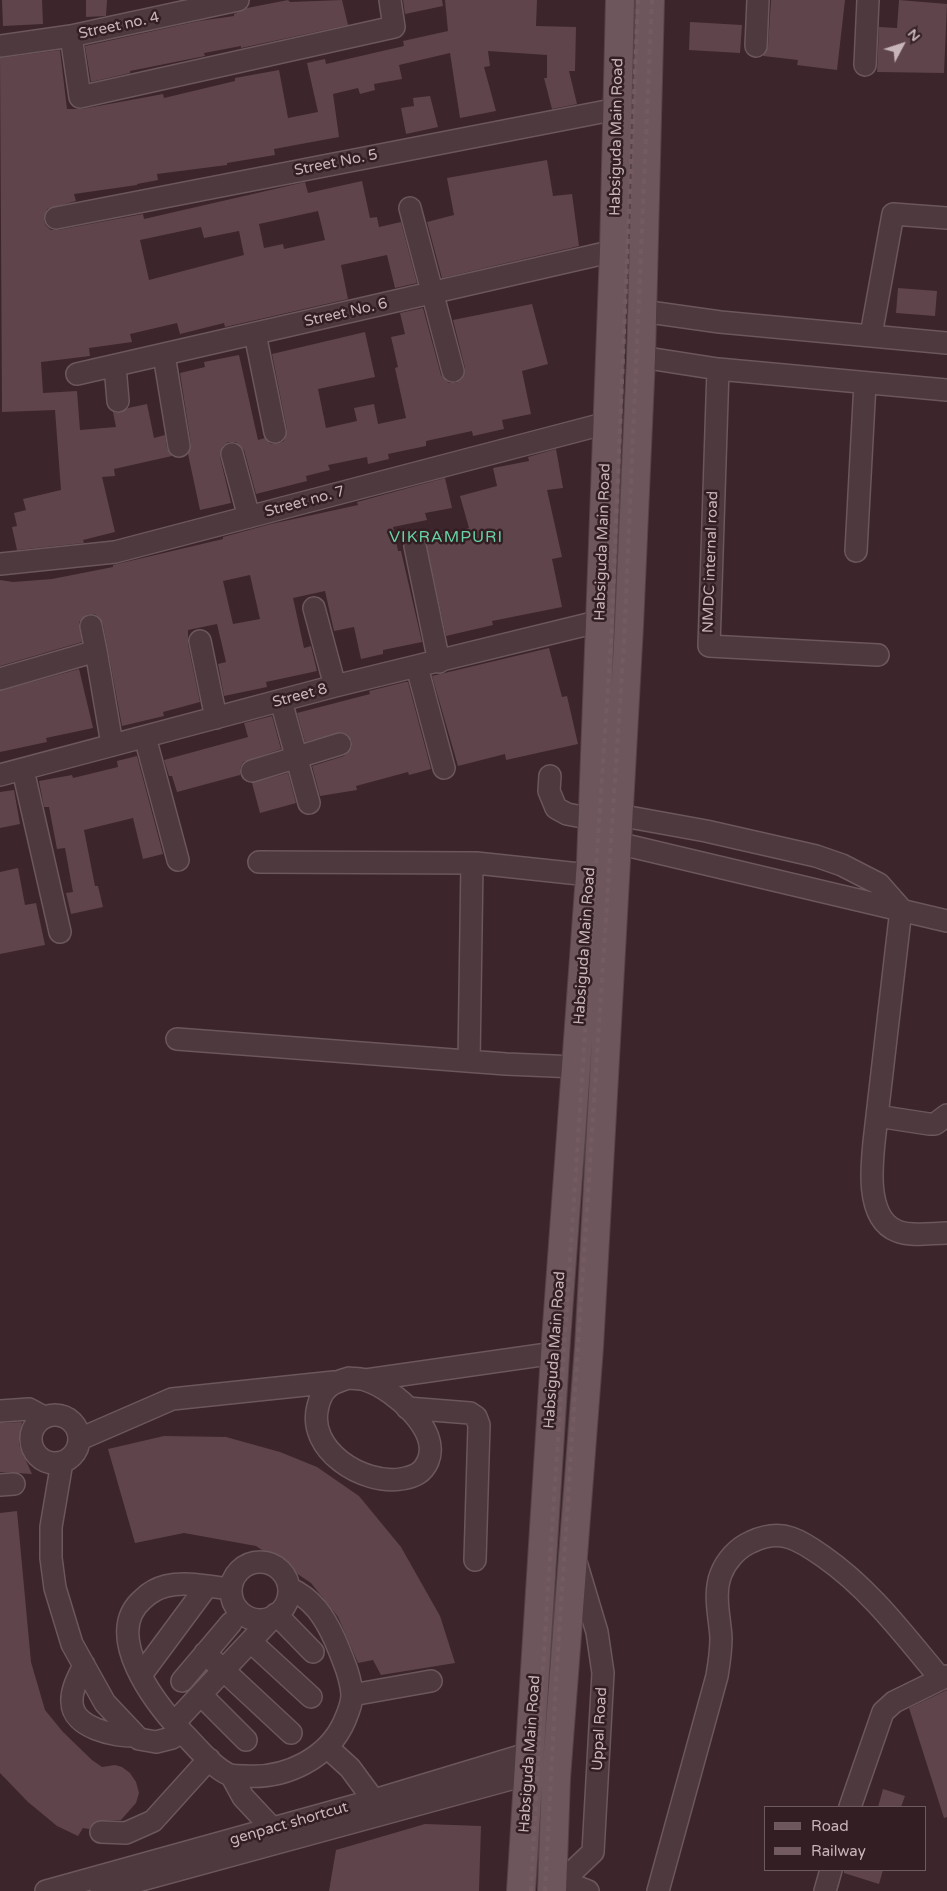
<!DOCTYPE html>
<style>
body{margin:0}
#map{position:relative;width:947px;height:1891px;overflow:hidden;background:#3d252c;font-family:"Varela Round",sans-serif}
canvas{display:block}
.legend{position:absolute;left:764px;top:1806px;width:162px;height:65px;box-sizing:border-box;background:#321e23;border:1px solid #6e5a5f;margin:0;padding:6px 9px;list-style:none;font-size:15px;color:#c8b5ba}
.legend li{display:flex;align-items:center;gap:10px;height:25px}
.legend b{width:25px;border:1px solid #6e5a5f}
.north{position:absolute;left:877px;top:20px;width:50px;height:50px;-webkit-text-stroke:4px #321e23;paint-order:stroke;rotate:50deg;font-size:14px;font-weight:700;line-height:20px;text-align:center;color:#c8b5ba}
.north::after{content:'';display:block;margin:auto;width:18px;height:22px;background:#c8b5ba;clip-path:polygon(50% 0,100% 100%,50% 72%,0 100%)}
</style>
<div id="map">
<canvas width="947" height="1891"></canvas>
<ul class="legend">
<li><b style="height:6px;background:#6d575d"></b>Road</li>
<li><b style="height:6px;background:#745b62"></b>Railway</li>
</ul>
<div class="north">N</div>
</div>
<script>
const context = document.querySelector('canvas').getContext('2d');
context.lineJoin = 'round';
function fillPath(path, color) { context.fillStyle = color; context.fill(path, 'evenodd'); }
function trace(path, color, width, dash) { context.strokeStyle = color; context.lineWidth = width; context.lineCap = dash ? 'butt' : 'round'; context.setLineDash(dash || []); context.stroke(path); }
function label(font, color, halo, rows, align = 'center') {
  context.font = font + ' "Varela Round",sans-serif'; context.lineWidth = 5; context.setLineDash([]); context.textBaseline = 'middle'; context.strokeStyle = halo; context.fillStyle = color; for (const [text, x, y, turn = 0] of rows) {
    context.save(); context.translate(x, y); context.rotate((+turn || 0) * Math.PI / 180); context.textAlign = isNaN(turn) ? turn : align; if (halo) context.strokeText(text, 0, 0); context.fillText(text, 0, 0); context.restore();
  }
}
fillPath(new Path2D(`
 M2,0H42L43,24L3,26Z
 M86,0H107L106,16L86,17Z
 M288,0L290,2L342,0L348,25L241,48V46L204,53L205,56L130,71V73L91,82L85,46L199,21L234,16V14L247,8Z
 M403,0H442L443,6L405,14Z
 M445,0H537L536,26L576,27L575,71H569L577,104L552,109L544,78H547V55L488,51L490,66L484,67L496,111L460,118L450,53L399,65L402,79L374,84L375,90L360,94L358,88L333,94L339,137L274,149L275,155L227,163V165L157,174L158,180L137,184V185L74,194L76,201L47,209L44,220L46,226L51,230H58L143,214L144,219L305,182L308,193L362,181L370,218L377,217L379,227L401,222L417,283L395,288L387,255L341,265L348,299L225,327L224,323L180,334L177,323L130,334L132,342L89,348L90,356L41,362L43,393L77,391L80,430L116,427L113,412L120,413L128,408L147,404L154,438L165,435L167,448L172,456L114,469L115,476L102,477L115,532L83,540L84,543L17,550L12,527L17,526L14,513L26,510L23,499L61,490L55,410L2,412L0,58L60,50L67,109H82L163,94L164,98L235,81V78L279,70L288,118L318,112L307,63L325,59L326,64L404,46L403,41L448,31ZM318,211L325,240L284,249L283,244L264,248L259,224ZM201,227L204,238L239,231L244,255L149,280L140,240Z
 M771,0H845L837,70L797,65L798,60L763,56L768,47Z
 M899,0L947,4L944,73L877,72L879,27L897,28Z
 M690,22L742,25L740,53L689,50Z
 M430,96L438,127L406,134L401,108L414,106L413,98Z
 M547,160L553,196L572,194L579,246L442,278L427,222L454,215L447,178Z
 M898,288L937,291L935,316L896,313Z
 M532,304L548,364L522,371L531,414L502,420L504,429L473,436L472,431L426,441V446L388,454L389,459L368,464L367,457L328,465L330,470L306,476L307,481L256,494L244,450L236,442H228L223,446L220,457L231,503L200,510L188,454L191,444L180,373L205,367L204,362L239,355L258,440L265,438L271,444H277L284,441L287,430L272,354L365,332L375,377L318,389L326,428L357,421L354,408L374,404L378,424L406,418L395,368L398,367L391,337L405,334L400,313L423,308L441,375L449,383H456L462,379L465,368L453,320Z
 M556,449L563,488L547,490L562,557L552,559L562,607L492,621L493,625L446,636L425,538L469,528L460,496L497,486L493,468L529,461L528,457Z
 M445,478L452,508L425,513L427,520L393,527L398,551H401L422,642L383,650V654L361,659L354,627L334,631L325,591L293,598L304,648L311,646L317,671L266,682L267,687L224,696L218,664L226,662L217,624L188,630V644L200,702L163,712L164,716L122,726L103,624L95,614H88L79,622L82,642L0,666V580L13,582L52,579L113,567V565L223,539V537L271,524L358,505L357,502ZM250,575L260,619L233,624L223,581Z
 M549,648L562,697L567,696L578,744L506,760L505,754L458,766L432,676Z
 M79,669L93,728L46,738L47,742L0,752V691Z
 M405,682H408L431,769L409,775L408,772L356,786L357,790L320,796L312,766L344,756L352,747V741L348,735L342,732L305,742L297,713L370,694L369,691Z
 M272,716L281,749L243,762L240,768V775L177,792L172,776H169L164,760L248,737L244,723Z
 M137,756L163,854L143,859L133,818L84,830L95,886H98L103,907L71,914L66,893L73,892L65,848L57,849L49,807H44L39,781L72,775L73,778L118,767L117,761Z
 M288,773L296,803L260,813L252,783Z
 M14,790L20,824L0,828V792Z
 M18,868L25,905L36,903L45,945L0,954V872Z
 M22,1422L19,1445L32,1474L0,1472V1423Z
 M164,1436L226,1437L280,1452L317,1467L359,1496L401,1547L440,1616L455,1663L381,1675L373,1660L358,1663L338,1617L311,1583L256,1546L184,1533L135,1543L108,1449Z
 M17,1511L31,1662L45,1710L63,1732L92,1760L102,1767L115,1765L122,1767L130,1773L136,1782L139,1793L136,1803L121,1820L96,1821L89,1829L83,1828L78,1836L57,1826L28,1802L0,1773V1513Z
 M947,1690V1817L944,1818L909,1708Z
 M883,1789L905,1796L901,1807H878Z
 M425,1824L481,1826L479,1891H329L336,1850Z
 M844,1870H883L879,1884L844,1873Z`), '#5f444b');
const minor = new Path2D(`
 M71,36L80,97L394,27L390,0
 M0,46L71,36L238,0
 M756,46L758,0
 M865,65L868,0
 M410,208L453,371
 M56,218L617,109
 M642,311L720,322L947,343
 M255,334L275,432
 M871,335L893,214L947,218
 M164,355L179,446
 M641,357L718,369L947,390
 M115,366L118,401
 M718,369L709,646L878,655
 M77,374L614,251
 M232,454L249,517
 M415,546L439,662
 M856,551L865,383
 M0,564L115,552L607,423
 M314,608L335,686
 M91,626L96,651
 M200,641L216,718
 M417,667L444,768
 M0,679L96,651L112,744
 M281,701L309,803
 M145,737L178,860
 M23,770L60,932
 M252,771L340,744
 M0,775L335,686L601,621
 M550,776L549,791L556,808L567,814L593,819
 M618,815L706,831L816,856L842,865L879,884L901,909L877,1116L929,1124H935L947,1115
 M617,843L947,921
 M259,862L476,863L589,875
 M177,1039L506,1064L576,1067
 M469,1061L472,863
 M877,1116C874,1147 860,1216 897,1231C911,1237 932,1233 947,1233
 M349,1378C355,1379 362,1378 368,1381C394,1390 441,1430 428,1461C423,1473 414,1477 401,1479C363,1485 306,1450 318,1406C322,1388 331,1383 349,1378Z
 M366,1380L555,1353
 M407,1408L470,1413L476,1417L479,1425L475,1560
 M0,1411L29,1409L44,1417
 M31 1439a24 24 0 1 1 48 0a24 24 0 1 1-48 0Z
 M80,1439L172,1399L334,1382
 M62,1462L51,1527V1558L55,1588L72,1644L105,1703L139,1739L156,1742L172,1738L182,1732C195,1745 213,1768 230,1775C234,1776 241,1776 245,1776C286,1779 329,1758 345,1720C348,1713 352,1703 352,1695C351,1677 342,1657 335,1640C324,1616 313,1599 289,1588
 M0,1485L14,1484
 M231 1591a29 29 0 1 1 58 0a29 29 0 1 1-58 0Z
 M251,1642L311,1697
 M205,1653L291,1733
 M84,1665C79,1676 71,1689 72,1702C72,1728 116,1737 135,1736
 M141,1675L207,1586
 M182,1681L231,1623
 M352,1695L431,1681
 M202,1696L246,1740
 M174,1723L276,1614L313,1652
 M182,1732C156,1704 101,1634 143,1599C149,1593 158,1588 166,1586C187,1581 210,1587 231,1589
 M328,1748L350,1768L381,1810
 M231,1775L243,1797L272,1828L276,1840
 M850,1807L883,1712L894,1702L947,1676
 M101,1832L126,1833L153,1821L209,1759
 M562,1881L588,1891
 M46,1891L374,1800L530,1753
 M101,1891L529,1774
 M552,1891L593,1852L603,1673L597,1632L576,1562
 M658,1891L717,1676C719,1664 721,1650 721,1638C720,1618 713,1594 721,1574C726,1561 737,1548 751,1542C764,1536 777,1533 791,1538C803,1542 814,1550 824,1557C871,1590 904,1635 941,1679
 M825,1891L831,1870`);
const major = new Path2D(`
 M521,1891L556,1340L591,862L614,251L620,0
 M552,1891L556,1778L589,1347L629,626L641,357L650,0`);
trace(minor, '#6b575c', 24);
trace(major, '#564247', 30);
trace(minor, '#4d393e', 21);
trace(major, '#6d575d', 28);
trace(new Path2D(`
 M531,1891L542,1681L611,642L638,0
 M545,1891L556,1682L624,642L652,0`), '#745b62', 4, [5, 5]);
label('15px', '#c8b5ba', '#321e23', [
 ["Street no. 4",119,26,-12],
 ["Habsiguda Main Road",617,137,-89],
 ["Street No. 5",336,163,-11],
 ["Street No. 6",346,313,-13],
 ["Street no. 7",305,502,-15],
 ["Habsiguda Main Road",603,542,-88],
 ["NMDC internal road",711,562,-88],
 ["Street 8",300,696,-15],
 ["Habsiguda Main Road",585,946,-86],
 ["Habsiguda Main Road",555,1350,-86],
 ["Uppal Road",600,1729,-87],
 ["Habsiguda Main Road",530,1754,-86],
 ["genpact shortcut",289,1824,-16]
]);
context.letterSpacing = '1px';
label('16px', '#67d1a3', '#321e23', [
 ["VIKRAMPURI",446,538]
]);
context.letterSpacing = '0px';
</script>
